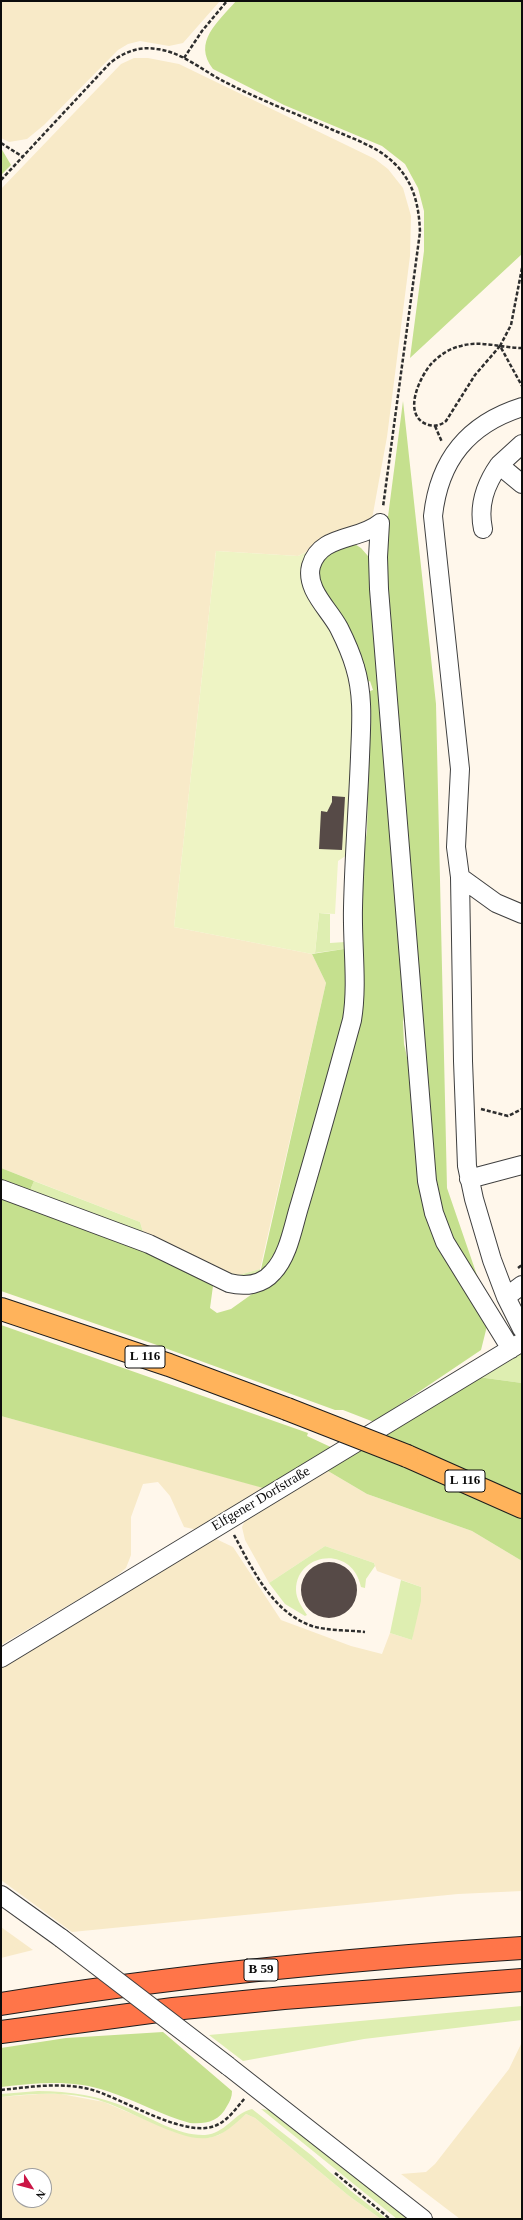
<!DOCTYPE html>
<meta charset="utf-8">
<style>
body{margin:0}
#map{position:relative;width:523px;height:2220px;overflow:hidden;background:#fff7eb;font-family:"Times New Roman",serif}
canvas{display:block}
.frame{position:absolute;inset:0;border:2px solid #0c0c0c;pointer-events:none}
.north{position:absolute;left:12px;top:2168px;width:40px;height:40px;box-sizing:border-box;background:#fff;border:1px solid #9e9e9e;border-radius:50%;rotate:126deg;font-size:11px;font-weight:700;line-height:16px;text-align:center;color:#0c0c0c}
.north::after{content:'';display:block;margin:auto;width:14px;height:18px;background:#cb1646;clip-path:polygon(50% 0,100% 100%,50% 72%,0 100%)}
</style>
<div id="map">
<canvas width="523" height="2220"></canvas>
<div class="frame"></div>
<div class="north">N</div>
</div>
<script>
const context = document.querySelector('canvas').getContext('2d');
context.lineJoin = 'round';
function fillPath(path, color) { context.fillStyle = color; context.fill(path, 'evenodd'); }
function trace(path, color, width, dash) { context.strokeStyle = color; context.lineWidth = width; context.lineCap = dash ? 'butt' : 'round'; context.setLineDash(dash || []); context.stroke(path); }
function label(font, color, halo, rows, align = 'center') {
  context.font = font + ' "Times New Roman",serif'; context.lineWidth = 4; context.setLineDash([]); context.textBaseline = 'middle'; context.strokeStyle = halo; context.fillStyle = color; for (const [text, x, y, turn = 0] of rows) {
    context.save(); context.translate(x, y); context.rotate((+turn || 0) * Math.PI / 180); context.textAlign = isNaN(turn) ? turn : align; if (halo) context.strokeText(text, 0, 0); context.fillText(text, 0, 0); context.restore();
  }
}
fillPath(new Path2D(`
 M1,1H220L183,43L169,46L140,41L128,44L118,50L44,125L27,139L9,142L1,138Z
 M134,58H148L179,64L375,159L388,169L403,188L411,216L410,256L387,437L372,519L298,556L216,551L174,927L312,954L326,983L260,1269L239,1275L226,1272L143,1232L140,1222L1,1168V189L121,64Z
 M1,1416L265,1488L198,1530L184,1527L170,1496L158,1482L143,1484L131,1517V1555L126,1568L113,1579L1,1645Z
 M328,1471L367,1494L472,1531L522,1561V1891L458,1894L72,1932L1,1880V1667L214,1538L233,1547L281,1620L351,1646L382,1654L390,1633L412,1640L421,1587L377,1571L374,1563L325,1546L269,1583L245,1540L242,1527L247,1516L299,1485Z
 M1,1927L33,1950L1,1958Z
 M522,2042V2219H460L401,2174L426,2172L435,2164L509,2069Z
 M39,2094H61L104,2102L172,2131L193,2137L208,2138L219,2135L246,2114L255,2118L349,2196L381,2219H1V2097ZM20,2176H44V2200H20Z`), '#f8eac8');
fillPath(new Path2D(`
 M319,913L330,914V943L345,942L344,949L315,953Z
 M34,1181L140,1222L143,1232L226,1272L239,1275L260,1269L259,1278L238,1280L28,1195Z
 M522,1352V1383L478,1377Z
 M325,1546L374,1563L375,1566L366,1579L365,1588L361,1587C352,1544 296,1553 296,1590C296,1599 302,1607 307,1615L305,1616L285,1604L269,1583Z
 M401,1580L421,1587V1601L412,1640L390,1633Z
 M522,2006V2020L364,2039L243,2061L209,2035Z
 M38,2091C70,2091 99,2096 128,2108C151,2118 179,2136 205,2135C225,2134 234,2113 252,2109L311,2155L351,2191L387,2219H381L349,2196L255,2118L246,2114C236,2123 223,2136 208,2138C180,2142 132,2111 104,2102C72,2091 34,2093 1,2097V2094Z
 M261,2109L269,2110L411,2219H397Z`), '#deeeb1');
fillPath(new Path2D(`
 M236,1H522V254L410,358L424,251V211L418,188L405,164L382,146L284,105L213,69C192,42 218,22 236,1Z
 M1,148L11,165L1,175Z
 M403,401L436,704L447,1188L481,1287L453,1244L432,1184L385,585L386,532Z
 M353,543L361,548L374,563L406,1003L403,1022L404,1044L411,1075L422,1184L487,1326L481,1350L374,1422L343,1410H335L154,1344L1,1291V1193L202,1274L213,1286L210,1308L217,1313L231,1309L269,1282L350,1043L362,863L367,831L369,748L367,692L373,690L370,681L365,683L315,577L324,553Z
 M344,949L350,1003L283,1246L259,1278L326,983L312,954Z
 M1,1168L34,1181L28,1195L1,1185Z
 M1,1325L308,1433L307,1436L335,1449L478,1377L522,1383V1561L472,1531L367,1494L328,1471L274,1491L1,1416Z
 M163,2032L232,2091C232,2097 230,2101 227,2106C219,2122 206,2124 190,2123C161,2115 135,2100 107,2091C72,2079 36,2083 1,2087V2048L66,2038Z`), '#c5e08e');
fillPath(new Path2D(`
 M315,548L308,562L335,639L346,662L353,689L350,853L338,861L335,914L319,913L315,953L312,954L174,927L216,551L298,556Z`), '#eef4c4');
fillPath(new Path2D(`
 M332,796L345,797L342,850L319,849L321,811L327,812L332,802Z
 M301 1590a28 28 0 1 1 56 0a28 28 0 1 1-56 0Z`), '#564a47');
const minor = new Path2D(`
 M522,407C468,424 439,460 433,516L460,769L456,847L460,877L463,1061L467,1166L474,1199L492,1260L506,1297L522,1329
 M522,444L499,465L522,484
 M380,523L378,557L379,589L427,1181L434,1213L445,1242L511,1349
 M483,529C478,505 485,485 499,465
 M460,877L496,903L522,914
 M469,1179L522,1165
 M1,1189L149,1244L229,1283C245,1287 262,1285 273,1272C289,1255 293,1226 300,1204C318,1143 335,1082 352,1020C358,984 352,945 353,908C354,858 358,808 360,757C361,727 364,696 355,667C351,653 345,640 339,628C329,609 305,589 311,566C320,534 359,541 380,523
 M506,1297L522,1285
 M1,1658L522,1342
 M1,1895L61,1938
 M228,2066L423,2219`);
const major = new Path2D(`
 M1,1309L169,1365L287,1409
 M407,1456L522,1507`);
const highway = new Path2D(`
 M1,2004C173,1976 348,1959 522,1948
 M1,2032L173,2009L284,1998L522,1980`);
trace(minor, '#3f3f3f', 20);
trace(major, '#1d1d1d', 24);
trace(highway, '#1d1d1d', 24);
trace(new Path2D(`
 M184,58L202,31L227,1
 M1,143L23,157
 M1,180L110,63C124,52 139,46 157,49C182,52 203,71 225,82C260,100 297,114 333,130C354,139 378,147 394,163C414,182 419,206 420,232L383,507
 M522,268L511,325L500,346L522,386
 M500,346L475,375L446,421C440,426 433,427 426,424C402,414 420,376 432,363C440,355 450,348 461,346C481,340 502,348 522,348
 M435,426L442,442
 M481,1109L508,1116L522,1109
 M518,1268L522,1265
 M234,1535C253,1570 272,1612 312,1626C328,1631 348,1630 365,1632
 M1,2090C30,2087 60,2082 89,2089C122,2097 188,2142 219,2124C229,2119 237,2107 245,2098
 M335,2173L390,2219`), '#2e2e2e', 2.5, [4, 2]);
trace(minor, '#fff', 18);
trace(major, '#ffb35b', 22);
trace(highway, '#ff7549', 22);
const minorBridge = new Path2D(`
 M61,1938L228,2066`);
const majorBridge = new Path2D(`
 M287,1409L407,1456`);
trace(minorBridge, '#3f3f3f', 20, []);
trace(majorBridge, '#1d1d1d', 24, []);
trace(minorBridge, '#fff', 18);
trace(majorBridge, '#ffb35b', 22);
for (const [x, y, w] of [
 [145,1357,40],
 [465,1481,40],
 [261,1970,34]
]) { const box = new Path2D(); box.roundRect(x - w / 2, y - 11, w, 22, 3); context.fillStyle = '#fff'; context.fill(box); trace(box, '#0c0c0c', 1); }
label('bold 13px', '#0c0c0c', null, [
 ["L 116",145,1357],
 ["L 116",465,1481],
 ["B 59",261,1970]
]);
label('14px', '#0c0c0c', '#fff', [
 ["Elfgener Dorfstraße",261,1499,-31]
]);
</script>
